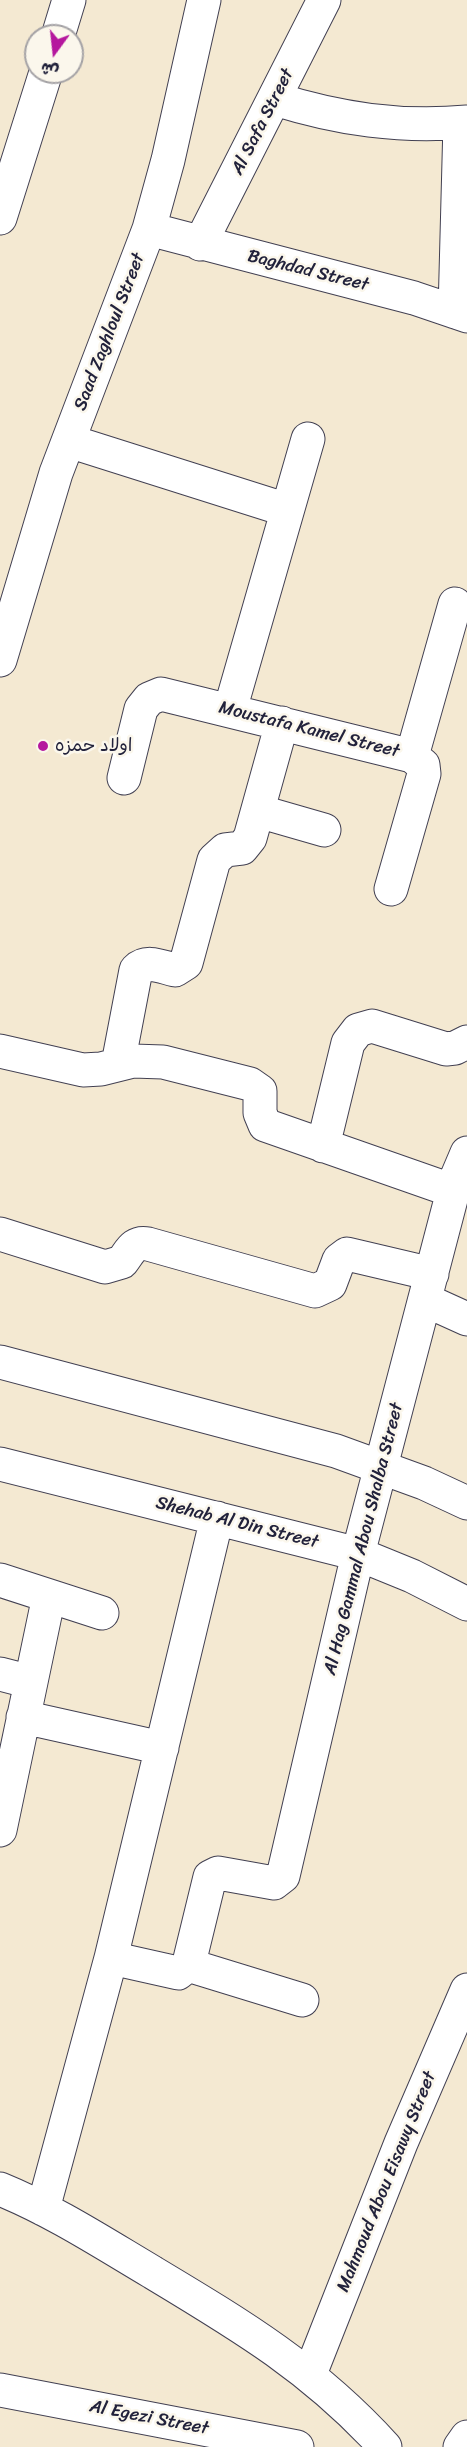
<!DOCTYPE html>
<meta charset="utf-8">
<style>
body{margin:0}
#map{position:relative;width:467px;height:2447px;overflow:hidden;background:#f4e9d2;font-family:Sriracha,"Playpen Sans Arabic",sans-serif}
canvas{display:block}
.north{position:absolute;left:24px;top:24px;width:60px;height:60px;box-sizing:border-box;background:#fbf7ec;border:2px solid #a4a2a5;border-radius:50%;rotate:195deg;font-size:16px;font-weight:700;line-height:24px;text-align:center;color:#22223b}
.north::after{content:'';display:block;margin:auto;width:21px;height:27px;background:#b5179e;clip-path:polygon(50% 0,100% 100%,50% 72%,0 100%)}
</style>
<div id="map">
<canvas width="467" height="2447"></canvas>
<div class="north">ش</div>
</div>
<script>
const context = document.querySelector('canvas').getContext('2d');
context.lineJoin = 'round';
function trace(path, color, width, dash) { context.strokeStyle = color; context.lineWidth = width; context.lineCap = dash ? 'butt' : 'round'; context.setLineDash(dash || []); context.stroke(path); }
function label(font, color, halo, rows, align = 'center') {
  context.font = font + ' Sriracha,"Playpen Sans Arabic",sans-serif'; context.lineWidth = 5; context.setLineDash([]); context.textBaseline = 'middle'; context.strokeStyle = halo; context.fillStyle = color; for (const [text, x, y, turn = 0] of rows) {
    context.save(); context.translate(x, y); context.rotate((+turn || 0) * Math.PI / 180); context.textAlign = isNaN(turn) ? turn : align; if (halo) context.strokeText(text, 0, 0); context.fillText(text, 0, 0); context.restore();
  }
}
const minor = new Path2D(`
 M58,36L69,0
 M275,99C339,119 400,128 467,122
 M0,218L46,72
 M149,229L414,298L467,316
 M200,244L324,0
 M455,312L460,123
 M69,441L287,510
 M0,660L56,473L149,229L168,160L204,0
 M230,710L308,439
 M412,756L455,604
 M124,778L141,709L149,699L161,694L412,756L423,765L424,774L391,889
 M258,811L324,830
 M0,1051L83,1070L101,1069L133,1061L163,1062L250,1084L260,1091V1113L265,1125L445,1188L451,1199L358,1554L283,1876L274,1883L218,1873L210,1877L190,1959L188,1965L178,1973L111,1958L43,2209
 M118,1064L136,970C147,959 162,967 175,970L186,963L214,860L225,850L242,848L250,838L282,723
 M323,1146L348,1043L358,1030L372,1026L446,1049L455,1048L467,1042
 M450,1193L467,1153
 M0,1234L105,1267L122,1262C130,1252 133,1241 148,1244L315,1291L330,1284L339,1260L347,1254L432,1274
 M425,1300L467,1319
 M0,1362L336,1451L424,1483L467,1503
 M0,1464L358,1554L412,1576L467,1604
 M0,1580L102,1613
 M0,1674L31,1682
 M23,1717L162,1748
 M0,1830L49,1596
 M111,1958L217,1518
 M188,1965L302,2000
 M0,2189C54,2211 103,2243 152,2272C242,2326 314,2369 385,2447
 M310,2374L401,2143L467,1990
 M0,2390L297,2447
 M460,2447L467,2437`);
trace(minor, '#424052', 35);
trace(minor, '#fff', 33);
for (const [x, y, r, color] of [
 [43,746,6,"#b5179e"]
]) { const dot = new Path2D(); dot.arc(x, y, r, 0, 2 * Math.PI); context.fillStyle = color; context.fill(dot); trace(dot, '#fbf7ec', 2); }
label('18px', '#22223b', '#fbf7ec', [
 ["Al Safa Street",263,122,-63],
 ["Baghdad Street",308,271,14],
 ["Saad Zaghloul Street",110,332,-69],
 ["Moustafa Kamel Street",309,730,14],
 ["Shehab Al Din Street",237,1523,14],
 ["Al Hag Gammal Abou Shalba Street",364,1539,-76],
 ["Mahmoud Abou Eisawy Street",387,2182,-68],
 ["Al Egezi Street",149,2418,11]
]);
label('18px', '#22223b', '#fbf7ec', [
 ["اولاد حمزه",55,746]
], 'left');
</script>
